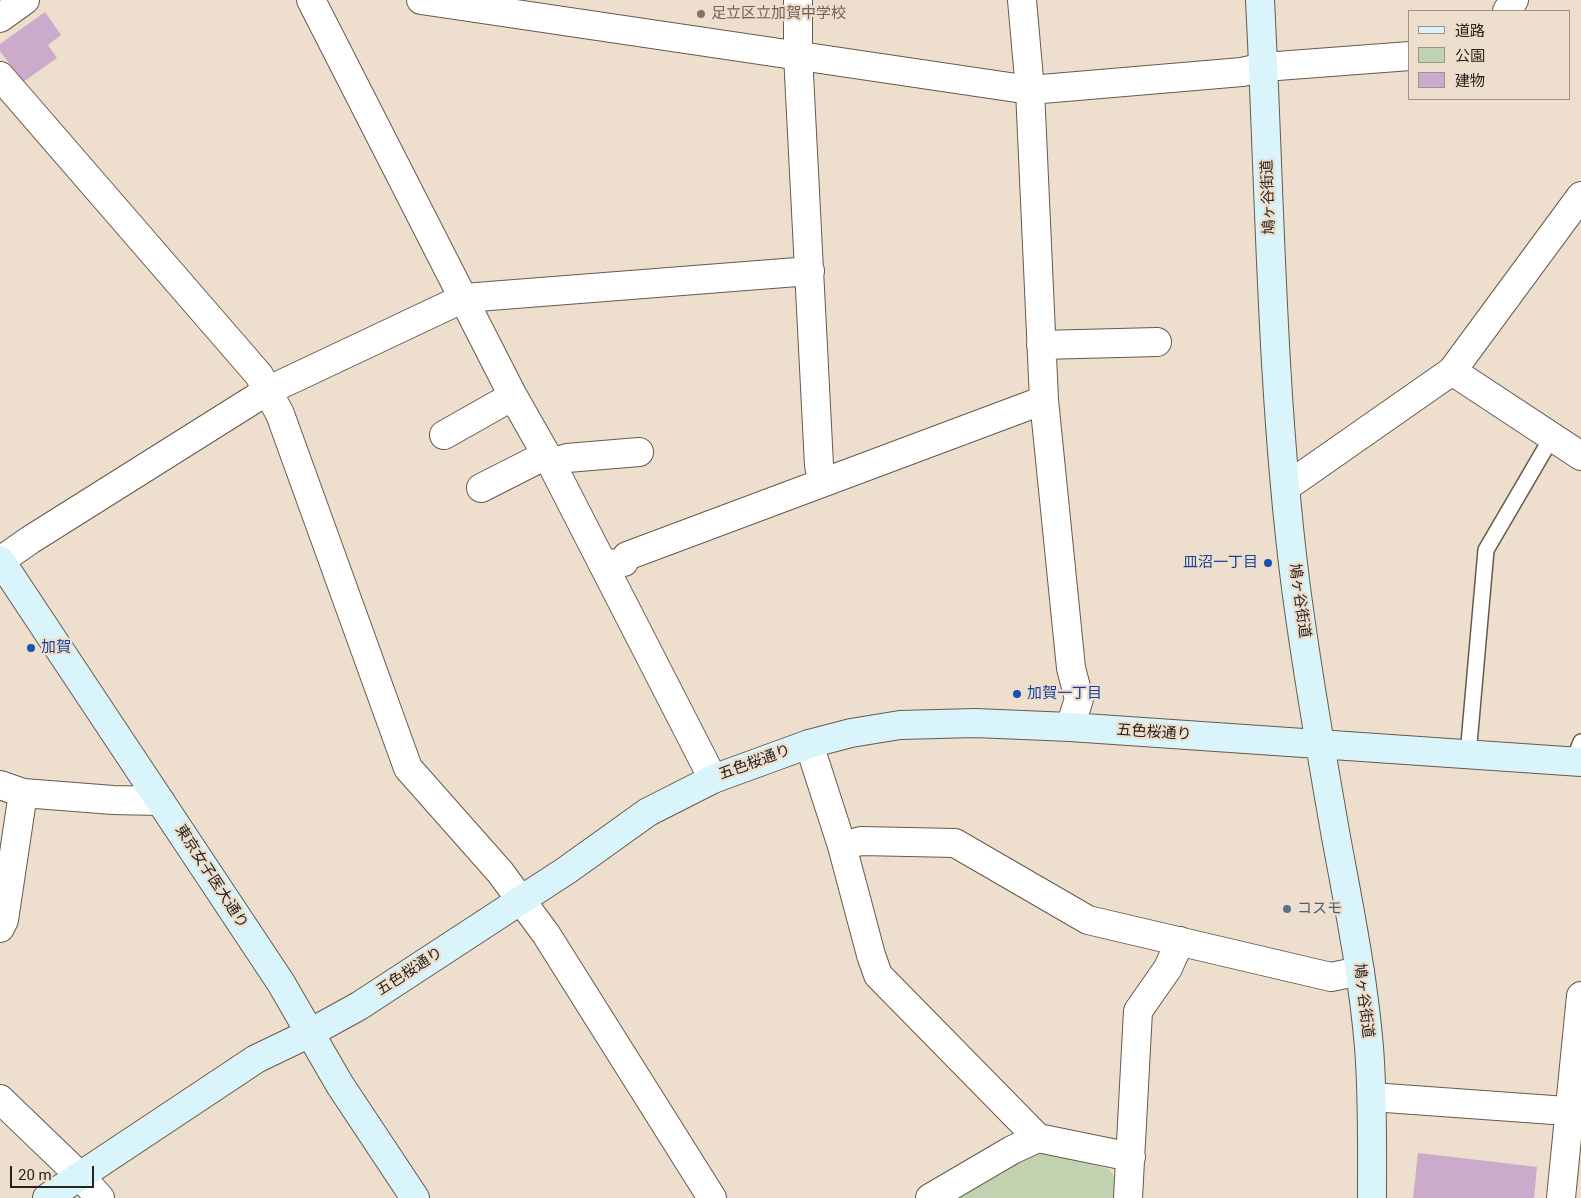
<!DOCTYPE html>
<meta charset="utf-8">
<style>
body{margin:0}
#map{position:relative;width:1581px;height:1198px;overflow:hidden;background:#eddecd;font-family:Roboto,"Noto Sans JP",sans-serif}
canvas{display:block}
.legend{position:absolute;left:1408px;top:10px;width:162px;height:90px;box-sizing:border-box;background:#eddecd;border:1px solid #9e9386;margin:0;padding:6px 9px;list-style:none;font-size:15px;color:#27221c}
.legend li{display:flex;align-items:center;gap:10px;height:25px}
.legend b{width:25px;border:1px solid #9e9386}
.scale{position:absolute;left:10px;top:1166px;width:84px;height:22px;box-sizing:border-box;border:2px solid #27221c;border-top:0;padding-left:6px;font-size:15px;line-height:18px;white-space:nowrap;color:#27221c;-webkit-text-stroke:4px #eddecd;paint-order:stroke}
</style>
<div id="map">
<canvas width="1581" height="1198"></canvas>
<ul class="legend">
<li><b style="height:6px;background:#daf4fb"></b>道路</li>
<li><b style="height:14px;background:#c0d2b0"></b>公園</li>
<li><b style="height:14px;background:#caabcb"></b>建物</li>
</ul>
<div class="scale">20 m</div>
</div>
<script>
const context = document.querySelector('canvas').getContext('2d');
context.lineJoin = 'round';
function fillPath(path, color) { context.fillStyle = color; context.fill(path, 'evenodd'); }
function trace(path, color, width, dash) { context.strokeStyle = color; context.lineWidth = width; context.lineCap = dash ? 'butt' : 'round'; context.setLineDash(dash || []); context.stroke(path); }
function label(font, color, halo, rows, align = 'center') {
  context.font = font + ' Roboto,"Noto Sans JP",sans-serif'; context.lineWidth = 4.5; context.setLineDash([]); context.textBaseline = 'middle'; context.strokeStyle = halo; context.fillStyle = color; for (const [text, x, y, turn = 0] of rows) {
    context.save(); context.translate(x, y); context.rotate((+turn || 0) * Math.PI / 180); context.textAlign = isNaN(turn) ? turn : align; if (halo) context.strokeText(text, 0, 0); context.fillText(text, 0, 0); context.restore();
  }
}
fillPath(new Path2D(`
 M1042,1152L1109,1169L1115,1178L1114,1198H945L1027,1153Z`), '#c0d2b0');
fillPath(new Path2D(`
 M45,12L61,35L48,45L57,58L23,82L0,51V44Z
 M1418,1153L1537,1167L1534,1198H1413Z`), '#caabcb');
const lane = new Path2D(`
 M1468,755L1486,550L1552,437
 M1573,762L1581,742`);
const street = new Path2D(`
 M311,0L513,396L551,463L713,779
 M421,0L1030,90L1242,72L1264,67L1410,56
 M798,0V55L819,465L822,482
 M1022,0L1030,90L1044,400L1071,668L1079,699L1070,727
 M1507,11L1514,0
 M0,18L25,0
 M0,76L259,375L280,414L408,768L500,872L546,934L712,1198
 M1041,345L1157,342
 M1452,371L1581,456
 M444,435L513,396
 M551,463L567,458L639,452
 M1286,487L1452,371L1581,196
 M481,488L546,455
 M0,561L30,540L267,391L464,298L810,271
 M603,565L624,562L627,556L1044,400
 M809,744L842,846L871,955L878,975L1038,1138
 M0,785L23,793L113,800L160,801
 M842,846L861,841L955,843L1088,920L1331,977L1360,971
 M0,928L4,920L23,793
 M1372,1097L1581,1112
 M0,1099L80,1176L100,1198
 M930,1198L1012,1150L1038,1138L1131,1157
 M1128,1198L1138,1011L1168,968L1180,941
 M1561,1198L1581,996`);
const secondary = new Path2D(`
 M1260,0C1270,193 1271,388 1295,580C1306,666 1321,752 1336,837C1349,907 1363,976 1369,1047C1373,1097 1372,1147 1372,1198
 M0,560L281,983L340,1085L415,1198
 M47,1198L256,1059L308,1034L359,1006L567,870L648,812L713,779L809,744L851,733L900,725L975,723L1070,727L1581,762`);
trace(lane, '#665a4b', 18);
trace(street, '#665a4b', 30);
trace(secondary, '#665a4b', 30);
trace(lane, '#fff', 15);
trace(street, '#fff', 28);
trace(secondary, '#daf4fb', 28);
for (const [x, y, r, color] of [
 [701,14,5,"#8d6e63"],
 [1268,563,5,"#1a4fb4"],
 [31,648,5,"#1a4fb4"],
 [1017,694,5,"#1a4fb4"],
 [1287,909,5,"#5c6f8a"]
]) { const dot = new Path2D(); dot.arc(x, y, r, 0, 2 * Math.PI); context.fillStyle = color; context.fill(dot); trace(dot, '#eddecd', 2); }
label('15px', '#785e54', '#eddecd', [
 ["足立区立加賀中学校",711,14]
], 'left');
label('15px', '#27221c', '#eddecd', [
 ["鳩ヶ谷街道",1269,197,-92],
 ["鳩ヶ谷街道",1299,601,82],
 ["五色桜通り",1154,733,4],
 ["五色桜通り",755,763,-20],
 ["東京女子医大通り",211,877,57],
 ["五色桜通り",410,972,-33],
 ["鳩ヶ谷街道",1363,1001,83]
]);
label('15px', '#164399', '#eddecd', [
 ["皿沼一丁目",1258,563,"right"],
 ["加賀",41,648],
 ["加賀一丁目",1027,694]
], 'left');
label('15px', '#4e5e75', '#eddecd', [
 ["コスモ",1297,909]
], 'left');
</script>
